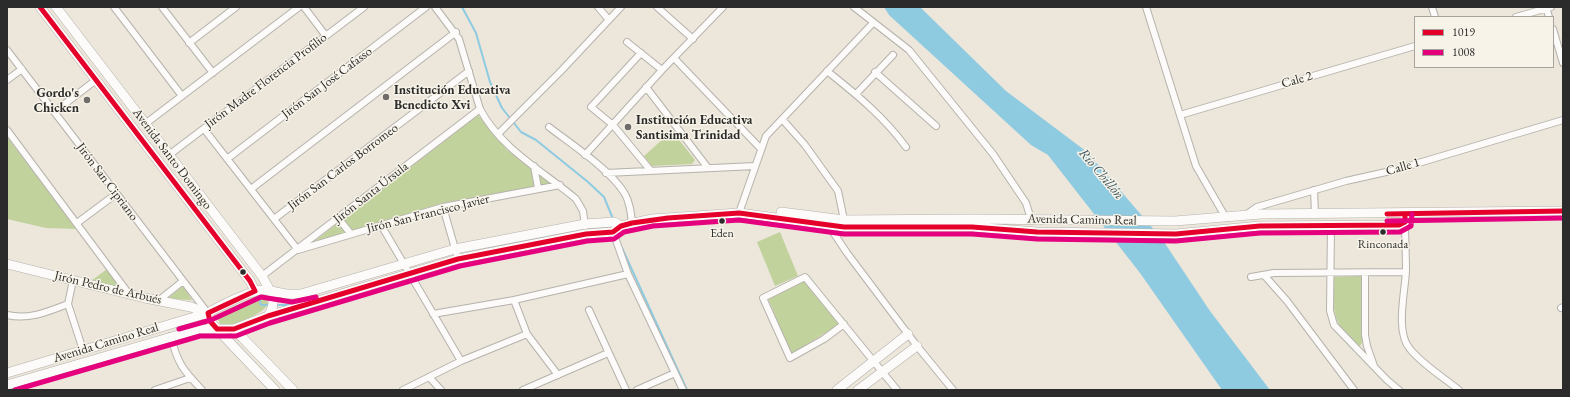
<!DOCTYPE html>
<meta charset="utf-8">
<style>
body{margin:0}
#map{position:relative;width:1570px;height:397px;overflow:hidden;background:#ece6db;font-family:"EB Garamond",serif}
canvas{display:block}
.frame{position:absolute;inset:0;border:8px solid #2b2b2b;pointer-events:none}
.legend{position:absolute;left:1414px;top:16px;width:140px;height:52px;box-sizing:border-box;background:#f7f3e8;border:1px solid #a5a39c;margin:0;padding:5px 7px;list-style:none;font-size:12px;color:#2b2b2b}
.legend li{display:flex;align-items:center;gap:8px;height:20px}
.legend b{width:20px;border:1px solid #a5a39c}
</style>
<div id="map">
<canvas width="1570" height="397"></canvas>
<div class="frame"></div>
<ul class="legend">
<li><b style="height:5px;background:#e4002b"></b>1019</li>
<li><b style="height:5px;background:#e5007d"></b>1008</li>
</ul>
</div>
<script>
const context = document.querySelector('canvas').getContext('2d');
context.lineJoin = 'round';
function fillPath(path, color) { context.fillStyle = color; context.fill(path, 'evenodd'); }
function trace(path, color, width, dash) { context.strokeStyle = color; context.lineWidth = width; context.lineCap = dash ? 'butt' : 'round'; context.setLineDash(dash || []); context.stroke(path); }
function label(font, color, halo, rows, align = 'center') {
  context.font = font + ' "EB Garamond",serif'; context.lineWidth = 3; context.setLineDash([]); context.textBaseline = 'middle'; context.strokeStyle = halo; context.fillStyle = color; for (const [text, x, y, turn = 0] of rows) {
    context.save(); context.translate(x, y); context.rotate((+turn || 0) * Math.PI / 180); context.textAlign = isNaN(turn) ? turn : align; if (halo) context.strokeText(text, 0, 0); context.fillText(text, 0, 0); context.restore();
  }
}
fillPath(new Path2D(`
 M478,115L507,150L554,184L443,203L312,243Z
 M672,131L695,160L692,164L652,166L644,156Z
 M7,137L77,229L46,228L7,219Z
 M780,232L798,276L775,286L757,242Z
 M107,269L120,288L91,281Z
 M1362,276L1363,341L1360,346C1355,344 1352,339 1348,336C1330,318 1334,301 1334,277Z
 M804,281L840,324L791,354L768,298Z
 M183,286L192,300L167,299Z
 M258,295C264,295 268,298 268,304C265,313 228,330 220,324L218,319L222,312Z`), '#c1d29d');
fillPath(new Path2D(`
 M884,7H920L1006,91L1087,152L1162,239L1210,311L1270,390H1222L1140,273L1048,155L1031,145L889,15Z`), '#8ecbe1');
trace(new Path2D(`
 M462,7L476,33L490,82L502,108L521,132L536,140L588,182L604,197L613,219
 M622,248L687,390
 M258,293L261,305H270
 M275,305H292`), '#8ecbe1', 2);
const street = new Path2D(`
 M114,7L182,96
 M162,7L213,73
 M304,7L326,36
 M435,7L459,39L480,109C501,149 543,171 576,199L583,211L585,226
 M598,7L609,20
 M657,7L693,39
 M854,7L909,50L993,154L1026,203L1031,219
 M1146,7L1196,166L1226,218
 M1432,7L1435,17
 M1546,7L1549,17
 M1516,17L1551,7
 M1553,29L1563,63
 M627,42L662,70
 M189,43L236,7
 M7,50L207,312
 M641,53L591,107L613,125L651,171
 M674,58L761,149
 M827,71C856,94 884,117 906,147
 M875,72L936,126
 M7,80L22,69
 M646,87L708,168
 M856,94L893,55
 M54,112L96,80
 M1180,115L1415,46
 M782,119L805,145L838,191L844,220
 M145,124L299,7
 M549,127C571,144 611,170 625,194C630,203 631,213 632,223
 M204,129L298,250L443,207L560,185
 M7,130L129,294
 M498,134L561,71L621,7
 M169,155L364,7
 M585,155L662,70L723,7
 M227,159L426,7
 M534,166L538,188
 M606,173L755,166
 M251,189L456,32
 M1314,190L1315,214
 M443,207L458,259
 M739,213L766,136L873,23
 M1247,214L1257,207L1346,181L1395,170L1563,120
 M338,218L351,234
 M274,219L469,71
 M1405,222C1405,238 1406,254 1406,271C1405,292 1395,332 1410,349C1423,365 1443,377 1459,390
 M77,223L116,194
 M381,225L461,361
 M1331,225L1330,311L1334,325L1387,380L1399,390
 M829,226L847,253L917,346L953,390
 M613,232L628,274L683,390
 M1365,273V335L1367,346L1374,366
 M1264,275L1287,301L1354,390
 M262,276L480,109
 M1251,277L1274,273L1406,272
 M73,280L68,304L83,350
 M514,300L527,334L558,375
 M158,301L183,281
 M1561,308L1563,307
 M589,310L626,390
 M433,314L514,300L628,274
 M7,315C29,320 47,312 68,304
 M844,324L824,339L790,358L763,298L805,277L897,390
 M171,336C177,363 183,370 202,390
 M429,377L441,390
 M155,390L190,378
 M403,390L461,361L527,334
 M523,390L608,353
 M637,390L675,373`);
const secondary = new Path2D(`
 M40,7L250,281L255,291
 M56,7L262,276C270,292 279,299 268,316
 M781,212L844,220L973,219L1175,221L1261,214L1563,211
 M7,264L145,298L191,307L208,313
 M208,313L210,321L217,329L275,390
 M234,329L293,390
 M7,373L208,313C218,307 253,289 264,290C278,291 285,296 301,294L455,249L585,224L614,222L621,226
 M7,385L199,329H234L268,316L458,259L586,234L613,232L621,226L652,219L739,213L844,227H972L1037,232L1176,234L1260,226L1399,225L1405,222V214
 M837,390L908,334
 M858,390L917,346`);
trace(street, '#b6b2ac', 8);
trace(secondary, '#b6b2ac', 10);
trace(street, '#fcfbfa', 6);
trace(secondary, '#fcfbfa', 9);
trace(new Path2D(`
 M40,7L250,281L255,291L208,313L210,321L217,329H234L268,316L458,259L586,234L613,232L621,226L632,223L668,218L739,213L844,227H972L1037,232L1176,234L1260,226L1399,225L1405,222V214
 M1387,214L1563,211`), '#e4002b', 5);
trace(new Path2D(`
 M1387,221L1563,218
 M179,329L211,320L261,297L292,302L316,297
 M15,390L200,336H236L270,323L460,266L587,241L614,239L624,232L653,226L739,220L844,234H972L1037,239L1176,241L1260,233L1400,232L1411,226L1412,214`), '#e5007d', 5);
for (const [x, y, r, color] of [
 [386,97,4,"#6f6c69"],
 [87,100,4,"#6f6c69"],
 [628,127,4,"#6f6c69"],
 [722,221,3.5,"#2b2b2b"],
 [1383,232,3.5,"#2b2b2b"],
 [243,272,3.5,"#2b2b2b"]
]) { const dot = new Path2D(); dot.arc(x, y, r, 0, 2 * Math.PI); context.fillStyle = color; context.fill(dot); trace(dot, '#f7f3e8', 1.5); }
label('12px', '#2b2b2b', '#f7f3e8', [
 ["Eden",722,234],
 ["Rinconada",1383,245]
]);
label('13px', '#2b2b2b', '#f7f3e8', [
 ["Cale 2",1297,80,-16],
 ["Jirón Madre Florencia Profilio",266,81,-37],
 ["Jirón San José Cafasso",327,83,-37],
 ["Avenida Santo Domingo",172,159,53],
 ["Jirón San Carlos Borromeo",343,167,-37],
 ["Calle 1",1403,167,-16],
 ["Jirón San Cipriano",107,182,53],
 ["Jirón Santa Úrsula",371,193,-38],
 ["Jirón San Francisco Javier",428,214,-14],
 ["Avenida Camino Real",1082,220,1],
 ["Jirón Pedro de Arbués",108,288,13],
 ["Avenida Camino Real",106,343,-17]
]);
label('bold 13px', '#2b2b2b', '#f7f3e8', [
 ["Institución Educativa",394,90],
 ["Benedicto Xvi",394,105],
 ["Gordo's",79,93,"right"],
 ["Chicken",79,108,"right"],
 ["Institución Educativa",636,120],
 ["Santisima Trinidad",636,135]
], 'left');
label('italic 14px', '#3c5862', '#f7f3e8', [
 ["Río Chillón",1101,174,50]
]);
</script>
